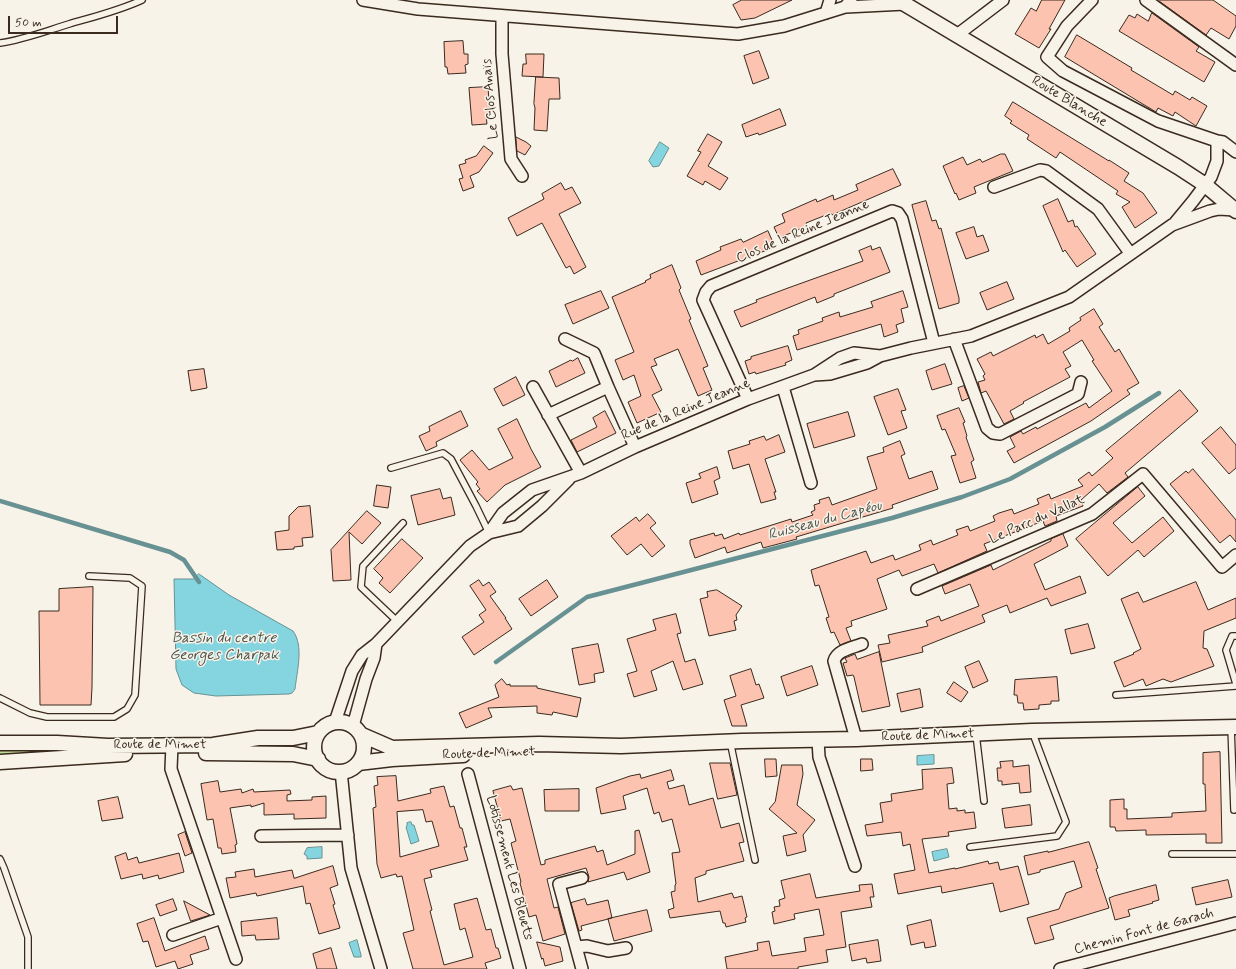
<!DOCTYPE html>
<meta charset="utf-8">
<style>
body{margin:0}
#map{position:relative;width:1236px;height:969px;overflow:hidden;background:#f7f3e8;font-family:Mynerve,sans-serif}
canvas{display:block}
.scale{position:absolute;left:8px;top:16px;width:110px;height:18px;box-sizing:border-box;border:2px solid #3b2a1e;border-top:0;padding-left:5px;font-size:12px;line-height:14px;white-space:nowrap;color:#3b2a1e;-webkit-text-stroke:3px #f7f3e8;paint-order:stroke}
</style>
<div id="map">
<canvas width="1236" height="969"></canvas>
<div class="scale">50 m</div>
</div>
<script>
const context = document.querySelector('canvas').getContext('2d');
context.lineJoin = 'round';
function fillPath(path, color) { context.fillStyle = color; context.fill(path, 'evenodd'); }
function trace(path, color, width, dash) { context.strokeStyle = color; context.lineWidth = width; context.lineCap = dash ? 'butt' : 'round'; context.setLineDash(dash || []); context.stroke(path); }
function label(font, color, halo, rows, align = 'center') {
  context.font = font + ' Mynerve,sans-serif'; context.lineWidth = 3; context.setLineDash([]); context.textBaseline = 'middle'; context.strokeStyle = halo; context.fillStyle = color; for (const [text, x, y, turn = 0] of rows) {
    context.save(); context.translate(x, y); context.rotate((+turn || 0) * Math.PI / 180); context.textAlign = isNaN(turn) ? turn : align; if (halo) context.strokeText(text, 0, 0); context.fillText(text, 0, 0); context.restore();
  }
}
fillPath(new Path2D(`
 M76,749H97L0,758V750Z`), '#badc96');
const water = new Path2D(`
 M660,142L669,148L659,166L653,167L649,161Z
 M199,574L229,595L293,631C304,646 297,671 295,689L292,693L289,694L216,696L194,693L182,685L176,669L174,579H193Z
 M934,755V764L917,765V756Z
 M411,822L412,825H414L419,841L411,844L406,827L407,826V823Z
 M322,847V858L307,859V856L304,854L307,848Z
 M947,849L949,857L934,861L932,852Z
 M357,940L361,955V957H354L349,943Z`);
fillPath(water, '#85d5e0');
trace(water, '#679192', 1);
trace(new Path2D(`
 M0,501L170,552L184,560L199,582
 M496,662L587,597L892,518L962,497L1010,479L1105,427L1159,393`), '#679192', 4.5);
const building = new Path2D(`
 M742,0H792L755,18L741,20L733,5Z
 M1042,0H1065L1049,29H1051L1039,48L1015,34L1031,8L1036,11Z
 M1160,0H1213L1236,16V26L1229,39L1211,28L1206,35L1159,1Z
 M1152,13L1199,47L1196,51L1215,62L1204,82L1119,31L1129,15L1135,18L1137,14L1148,21Z
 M1077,35L1132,68L1131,70L1173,95L1175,91L1190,100L1192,97L1207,106L1196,126L1175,112L1173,116L1158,108L1156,112L1065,57Z
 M463,41L464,54H468V64L465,65L466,73L448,74L447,67H445L444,42Z
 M759,51L769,78L753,84L744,56Z
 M526,54H544L543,77L522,76L523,64H526Z
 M536,77L559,78L560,99H549L547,131L534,130L535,108L534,104Z
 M488,87L490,115H486L487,124L472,125L469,88Z
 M1013,102L1109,161V160L1129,173L1124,181L1143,193L1157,213L1135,228L1122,207L1130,202L1116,194L1118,191L1060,152L1056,158L1027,139L1029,135L1010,123L1012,121L1005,116Z
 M780,109L786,125L759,135L758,133L746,137L742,125Z
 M708,134L722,142L708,166L728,178L720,190L705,181L703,185L687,176L701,152L698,151Z
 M516,137L526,142L531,146L525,155L517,151Z
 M484,146L493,153L479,172L470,176L474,187L463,191L459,179L463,178L459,165L466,163L465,160L476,156Z
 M1001,154H1005L1013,171L974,187L976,193L959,200L956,193L955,194L943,166L963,157L967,165L980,159L982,162Z
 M893,169L901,185L832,215L831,213L806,223L807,226L779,238L774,227L785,222L782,214L816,199L817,202L833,195L834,200L858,190L856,185Z
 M561,183L565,190L572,187L581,203L559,214L586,267L574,274L570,266L566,268L542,223L517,236L508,218L544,199L542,194Z
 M1058,199L1068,222L1073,220L1075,227L1077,226L1096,254L1077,267L1065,250L1063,252L1043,206Z
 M926,201L932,221L936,220L939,229L941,228L959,298V303L939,309L912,205Z
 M974,227L977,237L983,235L989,251L966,259L956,233Z
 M768,231L775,247L701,275L696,261L721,250L720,247L741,239L743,242Z
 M871,246L872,250L880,247L890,272L834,294V296L817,303L815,297L741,327L734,311L757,302L756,300L788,288L863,261L859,251Z
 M672,265L681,288L679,290L691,319L689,320L708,366L703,368L712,390L698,396L678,349L654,359L657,365L651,367L662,390L652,395L661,412L637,423L628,402L641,396L634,375L623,380L615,360L634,352L612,297L646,282L645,281L651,278L650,275Z
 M1007,282L1014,299L987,310L980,293Z
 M601,291L609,308L573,324L565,305Z
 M903,291L908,307L901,309L904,322L896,325L898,332L884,337L881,324L797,350L793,336L799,334L798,330L823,321L822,318L839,312L840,317L873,307L871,302Z
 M1094,309L1103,324L1099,327L1115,352L1119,349L1139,383L1127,390L1130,394L1091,421L1014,463L1007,451L1015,447L1010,437L1021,431L1023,434L1036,427L1037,429L1086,403L1089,408L1112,391L1092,361L1094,360L1082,340L1063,352L1071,366L1065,369L1070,377L1023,402L1024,403L1010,411L1014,419L1004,424L986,391L981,393L978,382L985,380L983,376L985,374L977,359L991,352L993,356L1035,335L1036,338L1043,334L1048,344L1070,331L1069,328L1081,320L1080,318Z
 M788,346L792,360L785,363L786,365L756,374L755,372L749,374L745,361L751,359V357Z
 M578,358L585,373L556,387L549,371L571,360L572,361Z
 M945,364L952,384L932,390L926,371Z
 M204,369L207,388L191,391L188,371Z
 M516,377L525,395L503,406L494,389Z
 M964,386L969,398L962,401L958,388Z
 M898,389L906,410L901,411L907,428L888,435L874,397Z
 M1180,390L1198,411L1125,473L1128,477L1107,493L1099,484L1081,500L1083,506L1056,516L1057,521L1045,526L1043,521L984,544L987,551L938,573L934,564L902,576L899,570L877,579L887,609L851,621L852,626L846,628L851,641L840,645L834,632L831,633L826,618L829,617L819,585L815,586L811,570L866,551L871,563L893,555L895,560L921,550L919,545L931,540L933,545L958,535L956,530L968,526L970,531L995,521L993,516L999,513L1012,509L1014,514L1039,504L1037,499L1049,494L1051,499L1083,486L1078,480L1089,472L1092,476L1113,458L1106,451Z
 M959,408L965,422L963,423L967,436L966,437L974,460L971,462L976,478L960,483L951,456L956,455L945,429L942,430L937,416Z
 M461,411L468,426L436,442L437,446L426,451L419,436L430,431L429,427Z
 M605,411L616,433L577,452L571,440L597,427L593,418Z
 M848,412L855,436L814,448L807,424Z
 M517,419L531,449L541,467L505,485L487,502L477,491L480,489L476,484L478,482L460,460L472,450L489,470L513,458L498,429Z
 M1221,427L1236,445V468L1229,474L1202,443Z
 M779,435L785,452L765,459L776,492H774L776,499L761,503L749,464L733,469L728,451L750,444L749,441L764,436L766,440Z
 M900,441L905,454L901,456L909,479L932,471L938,489L892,505L893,508L796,537L797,539L763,548L761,542L727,553L725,547L695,558L690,544V540L714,533L715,536L722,534L724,539L739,533L740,535L791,519L792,522L813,515L811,512L815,510L814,505L820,503L819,500L829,497L832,505L877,489L867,457L884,452L883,448Z
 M717,467L720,478L714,481L718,494L692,503L686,483L701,478L699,474Z
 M1193,469L1236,520V542L1230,535L1220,543L1170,484L1186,471L1188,473Z
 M377,485L391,487L388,508L374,506Z
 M1138,487L1145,496L1113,523L1132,543L1163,517L1174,531L1144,557L1138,550L1108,576L1076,539Z
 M440,489L443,499L451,497L455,515L418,525L411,496Z
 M310,506L313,537L302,538L303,546L294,547V549L277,550L275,532L289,530V516L298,507Z
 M367,511L381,523L362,544L349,532L351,580L333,581L331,550Z
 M648,514L656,523L650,528L665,546L652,557L641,544L627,555L611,536L636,517L639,521Z
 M1063,534L1068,546L1034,564L1045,590L1080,576L1086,593L1051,606L1047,598L1010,613L1007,605L982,615L985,622L922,647L923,652L882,662L878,645L890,643L888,635L928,626L926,621L939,616L941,621L979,606L970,584L945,594L942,586L991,565L993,570L1051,541V539Z
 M402,539L423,558L390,593L379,583L383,578L374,569Z
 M479,580L483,586L489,582L496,592L490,596L506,618H505L512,629L474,655L462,637L484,622L479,615L486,610L470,586Z
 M547,580L558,597L531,616L519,599Z
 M1196,582L1208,610L1236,598V618L1204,631L1203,648L1207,649L1214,666L1171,682L1163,679L1146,686L1143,679L1124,687L1114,662L1134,654L1133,653L1141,649L1121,599L1138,592L1143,602Z
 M93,587L92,687L91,705H40L39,611H59V589Z
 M717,590L742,606L736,615L737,620L734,621L736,630L709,636L700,599L708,597L707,592Z
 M676,614L681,633L677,634L685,662L695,659L703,684L683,690L673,661L651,671L657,690L634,697L627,674L637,671L627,639L656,630L653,620Z
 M1088,624L1095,648L1071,654L1065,630Z
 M598,644L604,672L594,674L595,682L579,685L572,649Z
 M879,652L890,706L862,712L854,677L853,675L847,676L843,663L847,662L845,658L855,654L857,659Z
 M979,661L988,681L973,688L965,667Z
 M812,666L818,685L787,696L781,677Z
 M751,669L756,685L759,684L764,698L741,705L747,726H732L724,700L736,696L730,676Z
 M1057,677L1059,701H1051V704L1039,705V709L1024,710L1023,703H1018L1017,695H1014L1015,680Z
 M502,679L507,685L510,684V686H537V688L581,698L577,717L553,712L552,715L537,713V706L488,708L492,717L466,728L459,713L499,697L495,685Z
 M954,682L968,692L961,702L947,693Z
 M920,689L923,707L901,712L897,694Z
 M1220,752L1222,843H1206V834L1146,835V830L1116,831L1115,827H1110V800L1124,799V809H1127V819L1172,817V813L1206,811L1205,784H1203V753Z
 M765,759H776L777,776L766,777Z
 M861,759H872L873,770L861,771Z
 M1013,761V767L1029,765L1031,792L1020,793L1019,783L1002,785V781H998L997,768H1001L1000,762Z
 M710,763H730L737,795L718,799Z
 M782,765H802L803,774L797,805L815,820L803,835L806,851L787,856L783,836L797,833L769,809L775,802Z
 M952,768L954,783L947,784L949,809L957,808V811L965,810V813L974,812L976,828L948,832L949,836L922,839L929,873L955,868V869L988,861L989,864L998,862L1000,870L1018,866L1029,904L1000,912L993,883L942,893L941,886L898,894L894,874L915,870L910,844L903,846L901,832L867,836L865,825L883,822L880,803L892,801L891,794L923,789L922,770Z
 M671,770L674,780L667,782L669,789L684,785L689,805L713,798L721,828L739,823L744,842L739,843L744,861L706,871V874L695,878L698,902L732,893L734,898L742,896L747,917L745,918L746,922L726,927L725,923H723L720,911L670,918L668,910L674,908L671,892L675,891V885L676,884L672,853L680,852L672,819L662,822L659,812L654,814L647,788L623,796L626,809L601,814L596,788L630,776L640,774L641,778Z
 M396,776L398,801L431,793L430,789L444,786L450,807L454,806L460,828H462L467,847H464L468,860L430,870L432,877L424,879L432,910L430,911L444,965L473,957L465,928L460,930L454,904L477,898L486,930L491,929L496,948H498L501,958L485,963L487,969H413L403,933L414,930L402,876L397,877L396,874L381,878L377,864L373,808L376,807L374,786L378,785L377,777ZM423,810L426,822L432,821L439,846L400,857L397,812Z
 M218,781L220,792L241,789L242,793L253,789L254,792L290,790L291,794L287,795V801L312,800V797L326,796V818L294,819V814L264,815V803L251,807V805L230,808L237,844L235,845L236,852L222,854L221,848H218L213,819L207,820L201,784Z
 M511,786L513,790L522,788L541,865L545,864V860L595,846L597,852L603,850L607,865L635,854V831L639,830L650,872L627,880L624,872L588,882L589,877L586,868L547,879L554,908L558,907L565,934L543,941L536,915L529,917L525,902L520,883L521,882L511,843L516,841L510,819L501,821L493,791Z
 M579,789V811H545L544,790Z
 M118,797L123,818L102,821L98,801Z
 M1030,805L1032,825L1005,828L1002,809Z
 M185,832L192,853L185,856L178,835Z
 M1089,842L1098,868L1096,869L1109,908L1050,926L1054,939L1035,944L1027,918L1059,909L1066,893L1082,887L1074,861L1040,870V872L1028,875L1024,856L1048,851V852Z
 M126,853L128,860L137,857L139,863L179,853L184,872L159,879L158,875L143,879L142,874L121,879L115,857Z
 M333,866L338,885L330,888L335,904L333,905L340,928L319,934L310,903L306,904L303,886L257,896L256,893L230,898L226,878L236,877L235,872L254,869L255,877L292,870L294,878Z
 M810,874L816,898L860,891L859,885L872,884L874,897H870L872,907L841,912L846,947L826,950L828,962L798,967V969H727L725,957L758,950L757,943L769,941L772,956L806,951L804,938L824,935L819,909L794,914L795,919L774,924L772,912L775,911L774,907L780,906L779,900L785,898L781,881Z
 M1228,880L1232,897L1196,905L1192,888Z
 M1156,885L1159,900L1152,902L1153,903L1128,910L1130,916L1115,920L1109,898L1114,896Z
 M173,899L177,910L160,916L156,905Z
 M585,899L587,905L608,900L612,918L581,926L582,930L579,931L571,903Z
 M184,901L210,915L191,921Z
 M647,910L652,931L614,941L608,919Z
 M154,918L165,951L205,936L209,949L190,955L193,964L178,969L175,961L156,967L148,941L143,942L137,924Z
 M277,918L279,939L256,940L255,935L242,936L241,922Z
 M931,920L936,946L925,948L924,942L911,945L907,926Z
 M878,940L881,961L867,963L866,958L852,961L849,945Z
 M537,942L560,947L563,961L545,966L543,958L542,959Z
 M331,948L337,969H317L313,954Z`);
fillPath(building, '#fcc3b1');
trace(building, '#3b2a1e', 1);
const service = new Path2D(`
 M0,43C23,40 46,31 69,24C93,17 118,11 142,0
 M391,468L443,453L451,459L476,506L489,533
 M398,622L361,587L363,566L403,523
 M1236,636H1232L1226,650L1236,684
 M1116,695L1236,686
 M0,698L30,713L47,717H114L127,709L135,695L142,586L130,578L89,576
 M1231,727L1234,810
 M976,734L984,801
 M730,741L755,860
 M970,847L1057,836L1066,822L1032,731
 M1172,854H1236
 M0,859L4,868L28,937V969`);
const minor = new Path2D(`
 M363,0L418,9L738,34L784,26L845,7L851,0
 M1092,0L1067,26L1047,57L1063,71L1158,121L1217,141
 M1146,0L1236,65
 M846,7L905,4
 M826,13L830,0
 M502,16V54L511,159L522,176
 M957,35L1003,0
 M994,187L1040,170L1046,171L1098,209L1130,253
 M1174,224L1193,201L1211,177L1217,161V141L1223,142L1236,152
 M565,339L594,353L608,387
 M954,339L987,428L993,433L1000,434L1078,394L1081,382
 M814,375L840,358L854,353L880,356
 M533,387L581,473
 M783,387L811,483
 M748,399L703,300L706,292L711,286L892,211L898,213L902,219L934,343
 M548,415L608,387L635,447
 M489,533L518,526L542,506L569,479
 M917,589L1092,514L1143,474L1222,567L1236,555
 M335,722L352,671L362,655L376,644L470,546L489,533L503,513L532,490L581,473L635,447L748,399L814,375L830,374L867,363L880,356L911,348L971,336L1069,297L1172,225L1210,211L1219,209L1235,210
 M353,726L366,679L374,658L376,644
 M856,739L834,661C837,650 852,648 862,644
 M818,740L819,757L855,866
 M172,745L171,769L236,959
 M341,771L351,868L381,969
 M468,774L520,969
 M261,836L348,835
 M173,935L222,918
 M576,947L587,946L608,951L626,948
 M582,969L559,884L582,878
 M1060,969L1236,923`);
const tertiary = new Path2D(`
 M898,0L1178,167L1204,184L1236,211
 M314 747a25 25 0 1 1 50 0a25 25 0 1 1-50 0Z
 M362,735L392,748L539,744L621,746L742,741L856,739L1032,731L1236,727
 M0,743H57L108,746L213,745L258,738H293L318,733
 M206,753L293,754L318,759
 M0,762L125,754
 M358,763L392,759L463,755`);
trace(service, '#3b2a1e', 8);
trace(minor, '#3b2a1e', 14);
trace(tertiary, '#3b2a1e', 17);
trace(service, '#f7f3e8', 5.5);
trace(minor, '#f7f3e8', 11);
trace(tertiary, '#f7f3e8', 14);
label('14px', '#3b2a1e', '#f7f3e8', [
 ["Le Clos Anaïs",491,99,-95],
 ["Route Blanche",1069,102,31],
 ["Clos de la Reine Jeanne",803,232,-23],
 ["Rue de la Reine Jeanne",686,410,-23],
 ["Le Parc du Vallat",1037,520,-24],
 ["Route de Mimet",928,736,-2],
 ["Route de Mimet",160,745],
 ["Route de Mimet",489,754,-2],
 ["Lotissement Les Bleuets",509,868,75],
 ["Chemin Font de Garach",1144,932,-15]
]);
label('italic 15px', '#4e554e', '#f7f3e8', [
 ["Ruisseau du Capéou",825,521,-15],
 ["Bassin du centre",224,639],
 ["Georges Charpak",224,656]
]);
</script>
